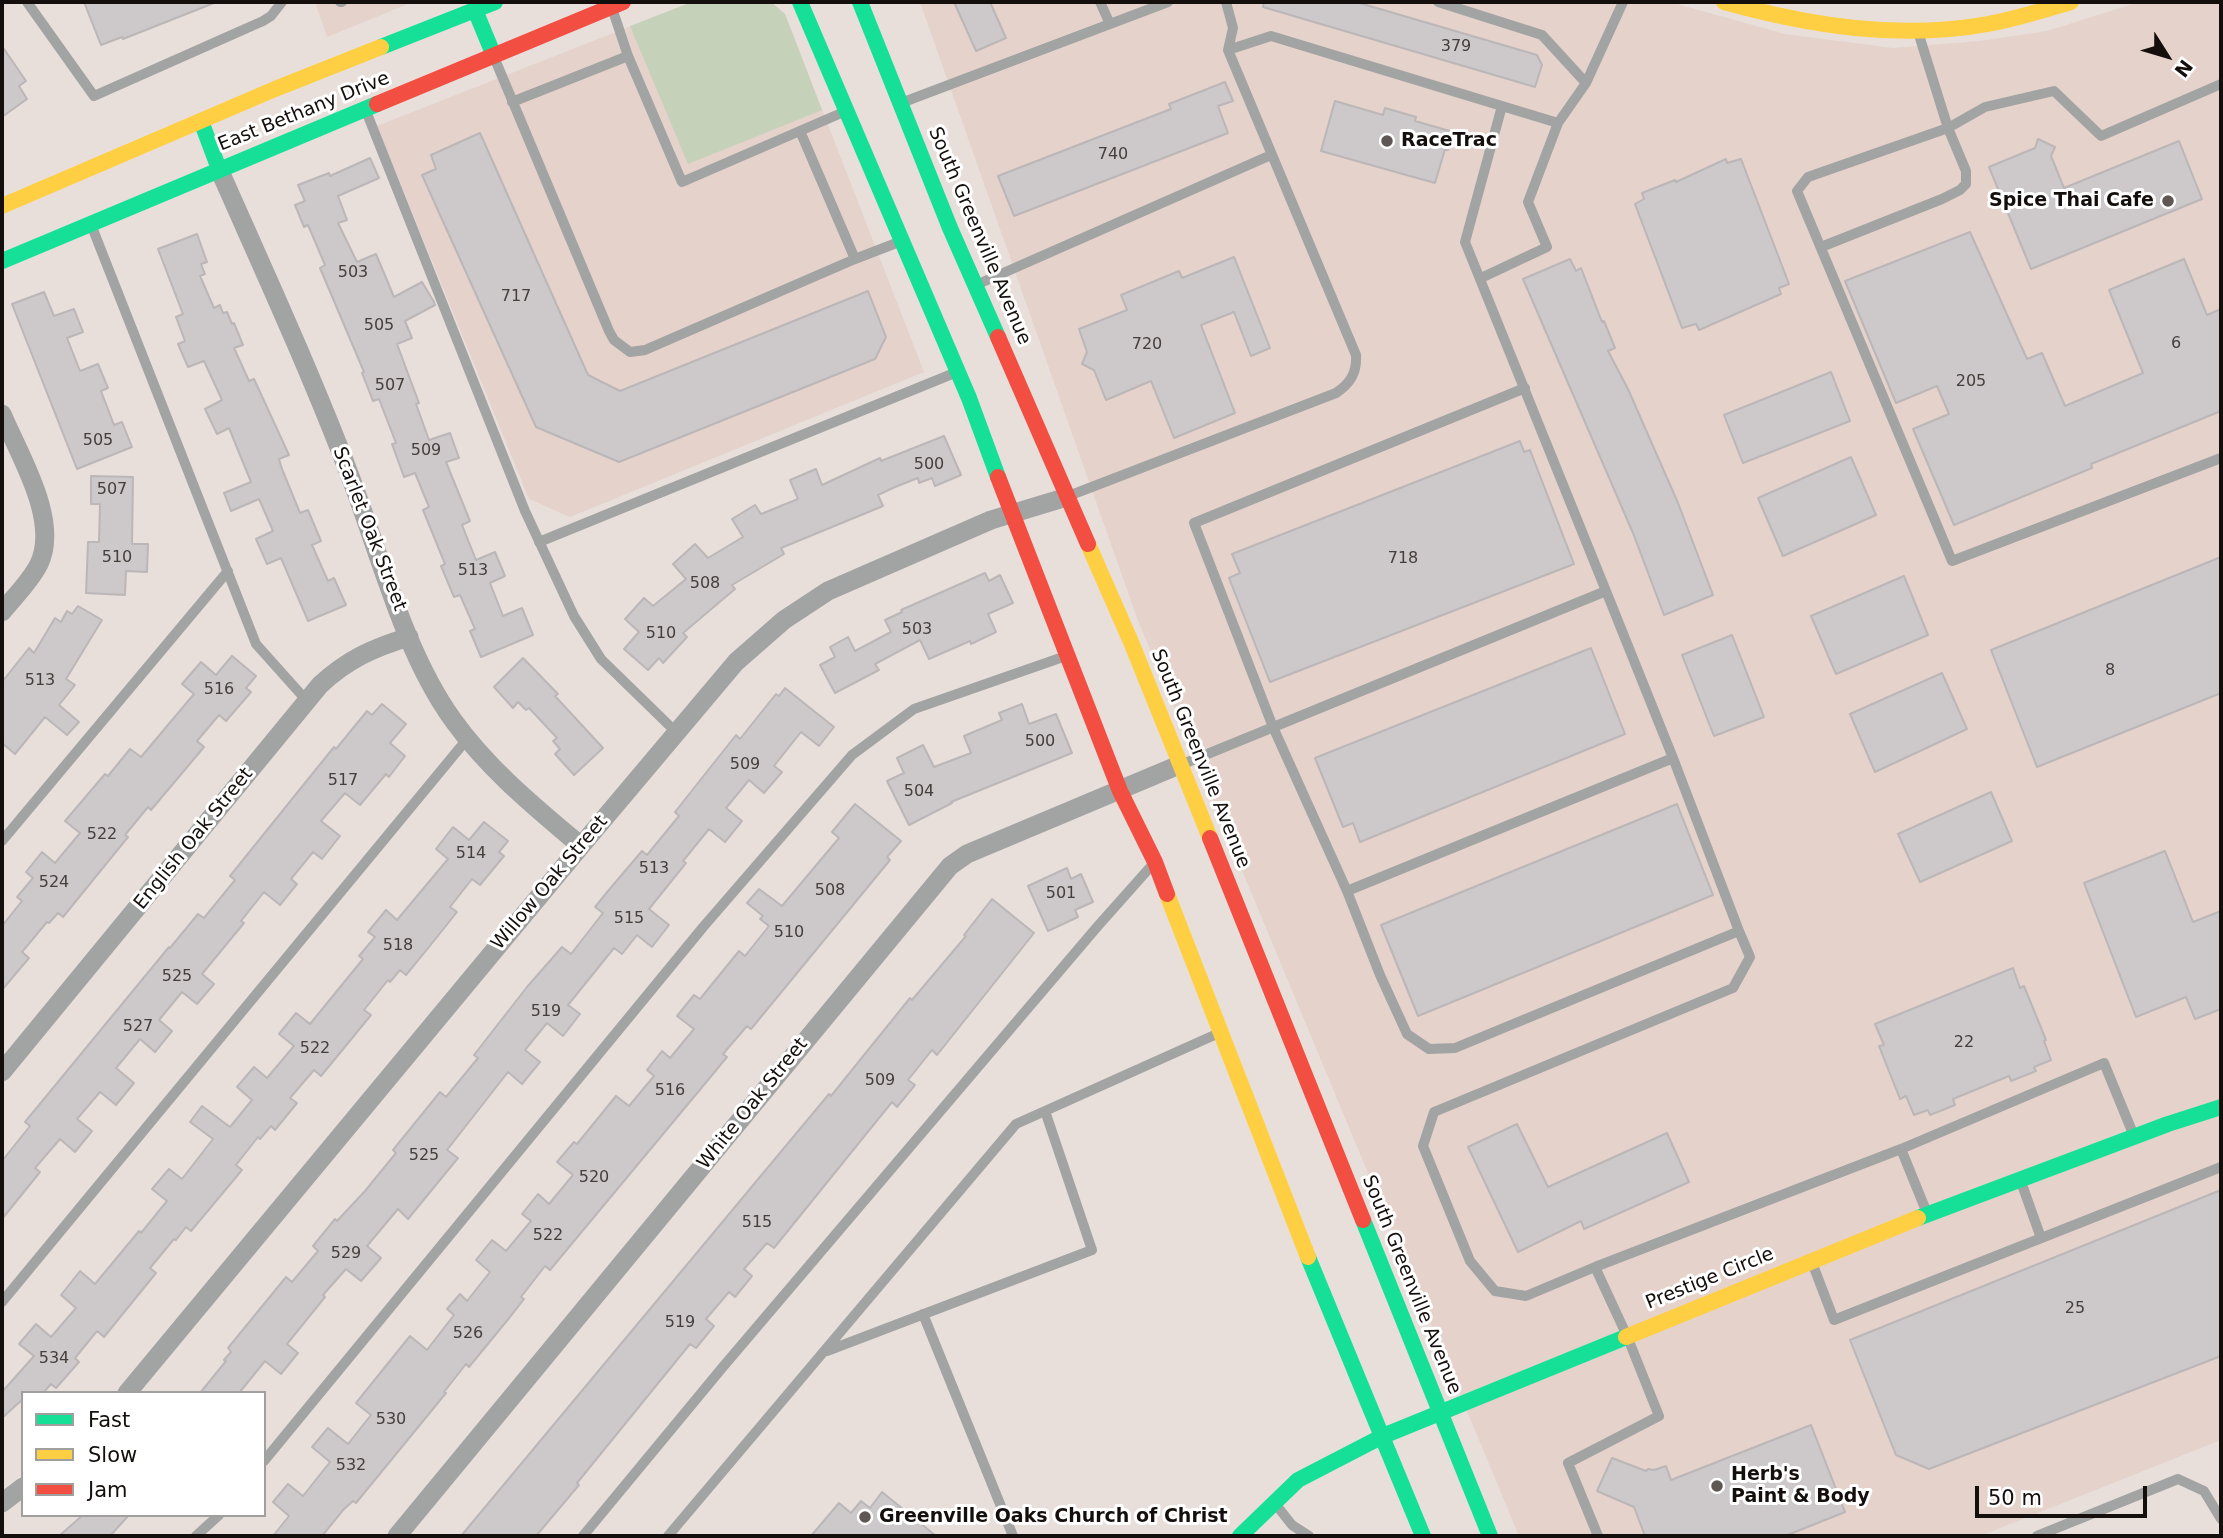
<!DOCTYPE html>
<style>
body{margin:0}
#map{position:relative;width:2223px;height:1538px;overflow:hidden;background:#e8dfdb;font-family:"DejaVu Sans",sans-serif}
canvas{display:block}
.frame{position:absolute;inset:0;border:4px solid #140e0c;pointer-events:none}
.legend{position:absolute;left:21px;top:1391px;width:245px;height:126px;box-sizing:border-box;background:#fff;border:2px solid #a19f9e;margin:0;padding:9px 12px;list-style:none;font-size:21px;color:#140e0c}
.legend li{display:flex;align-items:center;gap:14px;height:35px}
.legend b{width:35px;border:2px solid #a19f9e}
.north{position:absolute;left:2132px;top:21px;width:70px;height:70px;-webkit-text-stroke:5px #fff;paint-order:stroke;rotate:127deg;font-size:19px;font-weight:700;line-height:28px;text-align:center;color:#140e0c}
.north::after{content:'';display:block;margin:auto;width:24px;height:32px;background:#140e0c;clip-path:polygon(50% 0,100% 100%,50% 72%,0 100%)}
.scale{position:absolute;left:1975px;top:1486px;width:172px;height:32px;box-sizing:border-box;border:4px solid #140e0c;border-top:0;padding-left:9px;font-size:21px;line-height:24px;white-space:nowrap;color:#140e0c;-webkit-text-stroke:5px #fff;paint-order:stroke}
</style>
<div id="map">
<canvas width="2223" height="1538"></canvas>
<div class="frame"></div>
<ul class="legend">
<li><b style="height:9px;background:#16e098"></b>Fast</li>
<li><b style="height:9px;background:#ffcf43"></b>Slow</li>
<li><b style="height:9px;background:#f24e42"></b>Jam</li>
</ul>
<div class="north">N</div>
<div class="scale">50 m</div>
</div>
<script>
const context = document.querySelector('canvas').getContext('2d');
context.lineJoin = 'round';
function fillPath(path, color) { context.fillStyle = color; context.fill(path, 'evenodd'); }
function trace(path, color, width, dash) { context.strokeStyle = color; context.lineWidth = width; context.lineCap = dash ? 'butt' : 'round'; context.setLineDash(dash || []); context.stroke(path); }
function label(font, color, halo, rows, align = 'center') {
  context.font = font + ' "DejaVu Sans",sans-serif'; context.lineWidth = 6; context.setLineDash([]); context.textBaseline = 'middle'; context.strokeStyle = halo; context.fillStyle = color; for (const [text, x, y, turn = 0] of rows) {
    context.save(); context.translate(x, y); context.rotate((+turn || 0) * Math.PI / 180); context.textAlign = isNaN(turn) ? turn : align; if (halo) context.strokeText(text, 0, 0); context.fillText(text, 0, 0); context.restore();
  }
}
fillPath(new Path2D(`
 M315,2H413L327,37Z
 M692,2H771L785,14L924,372L570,517L529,499L377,126Z
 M920,2H1670L1785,34L1893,48L1980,41L2047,31L2139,2H2221V1440L1980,1536H1519L1137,618Z`), '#e4d2cb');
fillPath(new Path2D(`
 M692,2H771L785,14L822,110L688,164L630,26Z`), '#c6d1ba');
const building = new Path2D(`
 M84,2H214V3L123,39L122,37L101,45Z
 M954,2H990L1006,38L976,51Z
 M1264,2H1356L1537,55L1542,65L1535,87L1263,7Z
 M2,46L26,81L19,86L27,99L2,117Z
 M1225,82L1233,101L1218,106L1228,133L1014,216L998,176L1171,109L1169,104Z
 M1335,101L1383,115L1385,108L1416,117L1415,121L1453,132L1448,150L1445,149L1435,183L1321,151Z
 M480,133L588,375L620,391L868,291L886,337L875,359L619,462L536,427L422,175L436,169L431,155Z
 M2038,139L2055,147L2051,156L2064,188L2179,141L2202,199L2031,269L1989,167L2035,148Z
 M370,158L379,178L338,196L347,220L338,223L357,262L376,254L394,297L422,282L434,302L435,305L405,321L412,338L397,344L419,403L416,404L429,440L450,433L459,458L446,462L470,521L462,525L476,560L495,552L505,576L490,583L503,616L522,608L533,635L481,657L470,631L475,629L460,595L454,597L441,566L445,564L423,510L429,507L415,473L404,477L392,444L396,443L379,399L373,401L362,373L364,372L320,268L325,265L308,225L304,227L295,205L305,201L298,185L329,173L330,176Z
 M1726,159L1727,163L1741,159L1789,284L1779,288L1781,294L1699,330L1696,324L1682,328L1635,204L1644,199L1642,193L1675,180L1676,182Z
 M1970,232L2027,359L2042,353L2065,406L2143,373L2109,290L2184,259L2207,315L2221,309V411L2091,464L2092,468L1954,525L1913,429L1949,414L1937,386L1896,403L1845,281Z
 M197,234L207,262L201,264L205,274L200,276L214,308L220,305L223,313L227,312L232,324L234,323L243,345L234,348L249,381L254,379L289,455L279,459L282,469L300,513L308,510L321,541L312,545L328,581L334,578L346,605L308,621L281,558L267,564L256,539L273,531L259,499L231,511L224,493L251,482L229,428L217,434L205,409L222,400L204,361L188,367L178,344L185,341L176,317L183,314L158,249Z
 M1234,257L1270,348L1251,356L1234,312L1201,325L1235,413L1174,438L1151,381L1106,400L1094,370L1082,364L1087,352L1079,329L1127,310L1121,295L1179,271L1182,278Z
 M1570,259L1576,271L1581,268L1602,322L1604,321L1615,348L1608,351L1628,389L1678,503L1713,595L1664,615L1633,533L1523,279Z
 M44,292L54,316L74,309L83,332L67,338L80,371L98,364L108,388L101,391L114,425L122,422L132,447L77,469L12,304Z
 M1831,372L1850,421L1743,463L1724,415Z
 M944,436L961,475L935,486L932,478L919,483L918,478L895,487L878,495L883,506L781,548L784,554L732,585L735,589L683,633L687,637L663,663L659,658L648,670L624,649L639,632L625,619L644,598L653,606L686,579L673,564L695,544L708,558L743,537L732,519L755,505L761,514L798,499L790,480L816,469L822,485L880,458L881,461Z
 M1520,441L1524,452L1530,450L1574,564L1270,682L1229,578L1240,573L1232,554Z
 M1851,457L1876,515L1783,556L1758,498Z
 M91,476L133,477L132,544H148L147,572L126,571L125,595L86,593L88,542H99L100,504H91Z
 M2221,557V693L2037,767L1991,650Z
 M985,573L989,581L1000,575L1013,603L988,614L996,632L971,644L970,641L929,659L920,640L875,664L879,670L835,693L820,665L835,657L830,647L848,637L855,651L891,632L885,620L902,612L901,610Z
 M1904,576L1928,635L1836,674L1811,616Z
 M78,606L102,620L66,679L75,685L59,705L79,722L67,735L45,717L15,754L2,743V682L29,648L34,653L55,618L61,622L67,611L72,614Z
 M1732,635L1764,717L1714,736L1682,655Z
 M1591,648L1625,734L1360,842L1353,823L1343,827L1315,758Z
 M232,656L256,676L246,688L251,692L226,721L219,715L197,741L204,747L151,810L148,807L125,835L128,837L63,917L58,913L49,923L47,922L22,952L29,958L2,990V926L22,901L17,897L33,878L26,872L42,852L55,863L80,833L65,821L105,774L108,776L130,749L141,757L194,694L182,684L201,662L216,675Z
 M523,658L558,694L555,696L603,748L574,775L555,754L560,749L553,741L557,738L529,708L526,710L518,702L513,708L494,687Z
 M1942,673L1967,729L1875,772L1850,714Z
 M785,688L834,727L819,746L801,732L774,766L782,772L764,793L749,780L726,808L742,821L725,842L709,829L683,861L686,863L649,909L669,925L652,947L637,935L622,954L614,948L568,1005L580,1014L563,1036L547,1023L525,1050L540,1062L522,1084L508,1072L447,1150L458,1158L408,1219L398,1209L367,1246L381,1258L361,1281L346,1269L323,1295L325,1297L287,1344L298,1353L281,1374L265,1361L239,1393H200L226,1361L224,1360L231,1352L228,1348L286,1277L292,1282L318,1251L313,1246L335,1219L337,1221L365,1191L396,1153L393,1150L440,1092L446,1097L478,1058L474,1055L527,987L562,947L571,954L603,913L595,907L608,891L642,851L647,855L679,816L675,812L736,735L740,739L776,694L779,696Z
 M382,704L406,724L390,743L405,756L389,777L386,774L360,805L345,793L321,821L340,836L322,859L313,852L291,879L297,884L280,905L264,892L241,921L244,923L202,974L214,984L197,1004L182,992L159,1020L172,1031L155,1052L140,1039L116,1068L134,1083L116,1105L100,1092L77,1119L92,1131L75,1152L60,1139L35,1168L40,1172L2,1219V1161L30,1126L25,1122L169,947L170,948L198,914L204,918L235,880L230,876L334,747L336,749L367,711L372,715Z
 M1022,704L1029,724L1056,714L1072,753L951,802L952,803L909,825L887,781L904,773L897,758L923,745L934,767L971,753L964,736L1002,720L999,713Z
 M1991,792L2012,841L1920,882L1898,834Z
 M855,804L901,841L887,857L890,860L751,1029L747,1026L723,1054L727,1057L703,1086L550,1270L545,1266L521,1297L524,1299L510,1317L469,1367L466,1364L444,1392L446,1393L356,1503L353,1501L344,1509L322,1536H273L289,1516L273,1502L288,1484L303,1496L330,1462L312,1447L328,1428L348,1444L371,1415L356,1403L410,1336L427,1350L454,1315L447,1309L460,1294L467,1301L490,1272L476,1260L492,1240L506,1251L531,1221L522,1214L538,1194L549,1204L573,1175L557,1162L574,1142L577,1144L616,1096L629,1106L654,1076L647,1070L662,1051L670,1058L694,1029L677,1016L694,995L700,999L739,951L745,956L769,926L760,919L763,916L747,903L759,889L782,906L839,838L832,832Z
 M1677,804L1713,895L1418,1016L1381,925Z
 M484,822L508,841L499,852L504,856L480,885L472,879L450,907L457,912L429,947L406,975L400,970L390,982L388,980L364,1010L371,1015L344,1048L321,1076L314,1070L290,1098L297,1103L275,1130L271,1126L260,1139L258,1137L236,1165L242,1170L191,1231L186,1227L176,1240L174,1239L150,1268L156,1273L104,1337L97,1331L75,1358L79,1362L56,1388L51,1384L43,1393H23V1399L2,1418V1392L34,1356L19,1344L36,1324L51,1337L76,1308L61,1295L80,1271L95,1284L139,1231L141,1233L167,1201L152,1189L169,1169L182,1179L213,1139L190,1122L202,1106L230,1127L252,1100L237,1087L254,1067L267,1078L294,1046L279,1034L296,1013L310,1024L363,959L359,956L375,937L368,932L386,910L397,920L448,859L436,849L453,827L469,840Z
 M2165,851L2193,922L2221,911V1009L2195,1019L2186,997L2136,1017L2084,883Z
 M1067,868L1071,879L1081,874L1093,902L1075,910L1078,917L1048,931L1028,886Z
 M992,899L1034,933L937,1055L932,1050L908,1080L915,1085L897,1107L892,1102L774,1248L767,1243L744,1269L752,1276L735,1297L729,1292L706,1319L714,1326L696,1348L690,1344L590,1467L577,1483L579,1485L536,1536H461L829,1094L831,1096L910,998L912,1000L966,936L964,935Z
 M2013,968L2020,988L2024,986L2046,1040L2044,1041L2051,1060L2034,1067L2036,1071L2011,1081L2009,1076L1953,1099L1955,1105L1930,1115L1928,1110L1914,1115L1906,1096L1900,1099L1879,1046L1884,1045L1875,1024Z
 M1517,1124L1548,1187L1667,1133L1689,1182L1584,1229L1581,1221L1518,1252L1468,1147Z
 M2221,1190V1356L1929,1469L1896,1455L1850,1340Z
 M1811,1425L1845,1512L1785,1536H1645L1634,1507L1597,1491L1612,1458L1646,1471L1648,1469L1654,1470L1666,1466L1671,1480Z
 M882,1492L936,1536H811L839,1503L851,1513L861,1501L870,1508Z
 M83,1515H129L110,1536H59Z`);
fillPath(building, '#cdc8c9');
trace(building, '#bbb6b7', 2);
trace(new Path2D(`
 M27,2L94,96L263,21L271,16L282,2
 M340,2H342
 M1100,2L1110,24
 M1438,2L1542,35L1586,83
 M612,8L628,56L682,182L846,111
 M1228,50L1271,36L1558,123
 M494,57L609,331L614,340L630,352L645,350L855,259L899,242
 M2221,84L2101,136L2054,91L1985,107L1948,128L1808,177L1797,191L1952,561L2221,458
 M512,102L628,56
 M901,103L1168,2
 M366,111L525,511L574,616L601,659L677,733
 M800,131L855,259
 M92,227L256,644L307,701
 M1821,247L1942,199L1960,190L1966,184V171L1948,128L1919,35
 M1481,278L1547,247L1528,202L1558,123L1586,83L1623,2
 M976,285L1271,155
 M1525,388L1194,523L1273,727L1347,891L1673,758L1606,591
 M1071,495L1336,393C1351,383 1357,372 1356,355L1228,50L1233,28L1226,2
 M539,542L957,372
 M1183,764L1606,591L1465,242L1502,106
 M2,841L228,571
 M1347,891L1380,975L1407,1034L1429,1049L1455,1048L1739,931L1673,758
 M1901,1149L1927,1213
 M2020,1179L2041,1238
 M1813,1265L1834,1320L2221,1167
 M1595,1267L1526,1296L1495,1291L1470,1261L1423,1146L1434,1112L1733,988L1750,957L1739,931
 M2,1302L468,738
 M923,1314L1013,1536
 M827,1351L1092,1250L1045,1111
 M264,1461L704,926L852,755L914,709L1063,657
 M1277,1506L1292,1525L1309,1536
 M196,1536L219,1515
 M583,1536L722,1368L1097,927L1153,864
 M668,1536L1016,1124L1219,1033
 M1598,1536L1568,1463L1659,1416L1627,1336L1595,1267L1901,1149L2104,1063L2134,1136
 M2037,1536L2178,1479L2204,1491L2221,1519`), '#a2a4a4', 10);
trace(new Path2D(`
 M219,169C264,271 311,373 350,476C380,554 404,652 453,720C488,769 535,807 581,846
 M2,414C19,455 60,520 39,564C30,582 14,597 2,612
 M2,1072L320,685C348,659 373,648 409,637
 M127,1393L581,846L736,662L784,620L828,591L991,520L1067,497
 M2,1503L23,1487
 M397,1536L950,866L967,854L1179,765`), '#a2a4a4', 19);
trace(new Path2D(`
 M800,2L969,398L998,477
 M860,2L950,228L998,337
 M475,10L494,56
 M381,47L495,2
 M201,121L219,169
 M2,261L377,104
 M1918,1218L2168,1124L2221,1107
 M1363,1220L1490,1536
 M1308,1257L1423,1536
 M1240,1536L1298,1480L1383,1436L1626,1337`), '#16e098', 16);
trace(new Path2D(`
 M1724,2C1811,26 1899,40 1988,24C2016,19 2044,10 2071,2
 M2,206L275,89L381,47
 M1088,544L1131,642L1210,838
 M1167,894L1308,1257
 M1626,1337L1918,1218`), '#ffcf43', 16);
trace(new Path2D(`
 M377,104L623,2
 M998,337L1088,544
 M998,477L1120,791L1155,862L1167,894
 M1210,838L1363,1220`), '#f24e42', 16);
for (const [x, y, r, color] of [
 [1387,141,7,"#5e5754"],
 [2168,201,7,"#5e5754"],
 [1717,1486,7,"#5e5754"],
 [865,1517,7,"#5e5754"]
]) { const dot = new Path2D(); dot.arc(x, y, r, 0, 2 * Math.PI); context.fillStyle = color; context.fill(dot); trace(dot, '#fff', 2.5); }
label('16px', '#443e3d', null, [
 ["379",1456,47],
 ["740",1113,155],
 ["503",353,273],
 ["717",516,297],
 ["505",379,326],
 ["6",2176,344],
 ["720",1147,345],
 ["205",1971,382],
 ["507",390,386],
 ["505",98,441],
 ["509",426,451],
 ["500",929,465],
 ["507",112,490],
 ["510",117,558],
 ["718",1403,559],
 ["513",473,571],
 ["508",705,584],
 ["503",917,630],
 ["510",661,634],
 ["8",2110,671],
 ["513",40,681],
 ["516",219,690],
 ["500",1040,742],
 ["509",745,765],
 ["517",343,781],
 ["504",919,792],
 ["522",102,835],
 ["514",471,854],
 ["513",654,869],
 ["524",54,883],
 ["508",830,891],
 ["501",1061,894],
 ["515",629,919],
 ["510",789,933],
 ["518",398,946],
 ["525",177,977],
 ["519",546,1012],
 ["527",138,1027],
 ["22",1964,1043],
 ["522",315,1049],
 ["509",880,1081],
 ["516",670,1091],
 ["525",424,1156],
 ["520",594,1178],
 ["515",757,1223],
 ["522",548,1236],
 ["529",346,1254],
 ["25",2075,1309],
 ["519",680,1323],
 ["526",468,1334],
 ["534",54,1359],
 ["530",391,1420],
 ["532",351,1466]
]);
label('19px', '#140e0c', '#fff', [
 ["East Bethany Drive",304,112,-22],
 ["South Greenville Avenue",979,236,67],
 ["Scarlet Oak Street",369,529,69],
 ["South Greenville Avenue",1200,759,68],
 ["English Oak Street",194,839,-51],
 ["Willow Oak Street",550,883,-50],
 ["White Oak Street",753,1104,-51],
 ["Prestige Circle",1710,1279,-22],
 ["South Greenville Avenue",1411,1285,68]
]);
label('bold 19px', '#140e0c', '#fff', [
 ["RaceTrac",1401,141],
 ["Spice Thai Cafe",2154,201,"right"],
 ["Herb's",1731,1475],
 ["Paint & Body",1731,1497],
 ["Greenville Oaks Church of Christ",879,1517]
], 'left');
</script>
